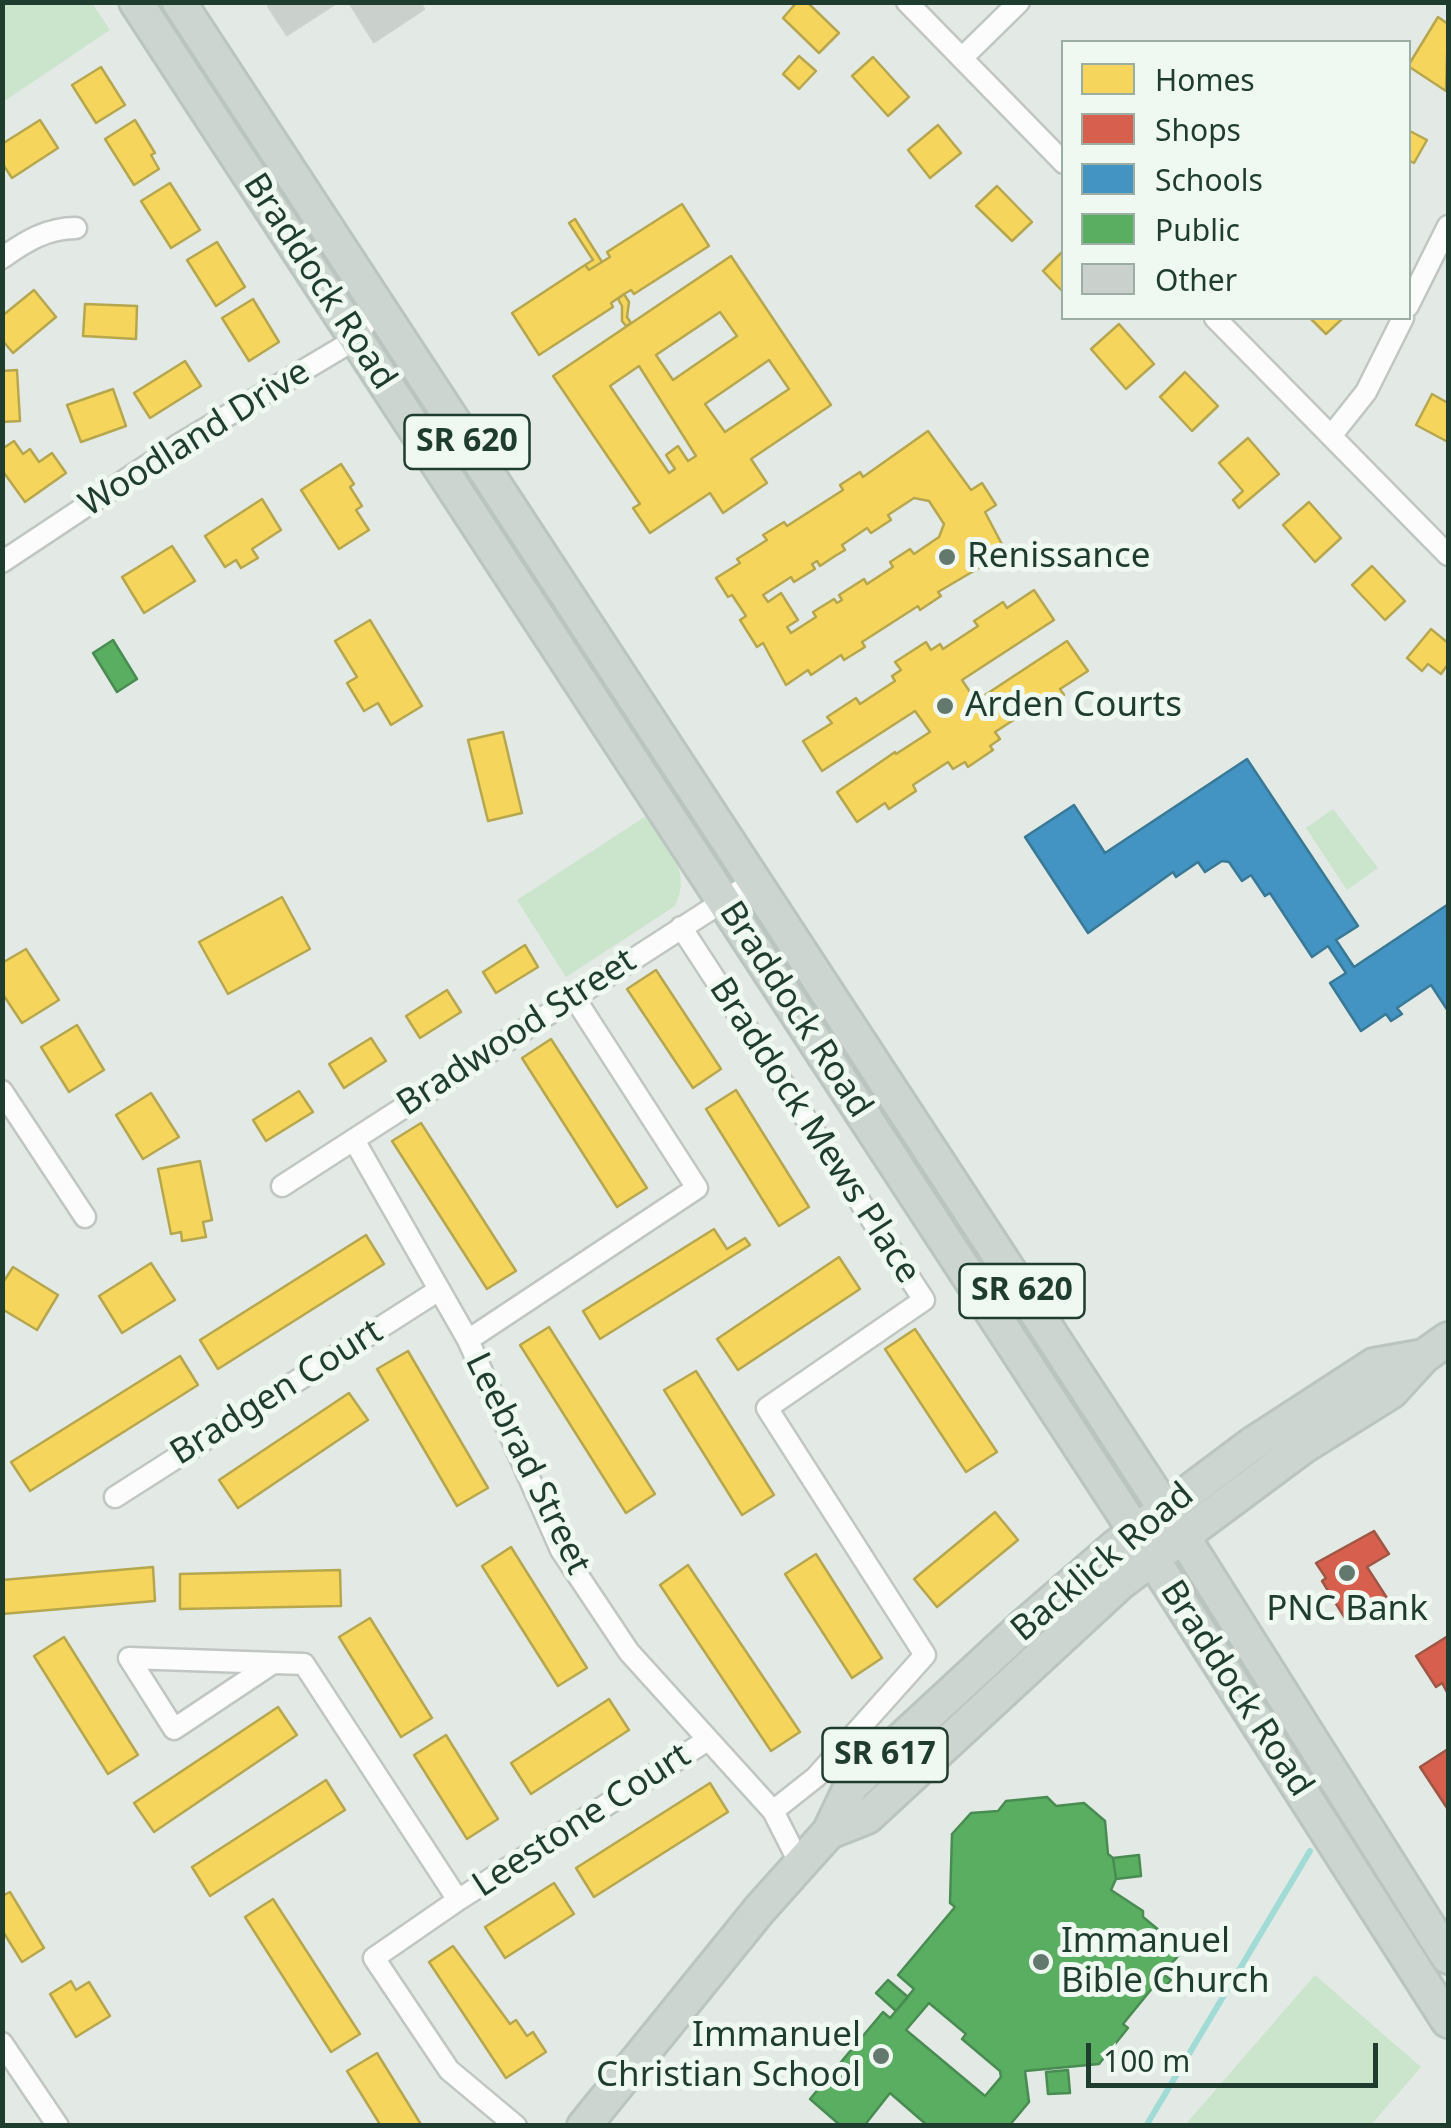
<!DOCTYPE html>
<style>
body{margin:0}
#map{position:relative;width:1451px;height:2128px;overflow:hidden;background:#e3e9e5;font-family:"Noto Sans",sans-serif}
canvas{display:block}
.frame{position:absolute;inset:0;border:5px solid #1f3d2e;pointer-events:none}
.legend{position:absolute;left:1061px;top:40px;width:350px;height:280px;box-sizing:border-box;background:#f0f8f2;border:2px solid #9cada4;margin:0;padding:12px 18px;list-style:none;font-size:30px;color:#1f3d2e}
.legend li{display:flex;align-items:center;gap:20px;height:50px}
.legend b{width:50px;border:2px solid #9cada4}
.scale{position:absolute;left:1086px;top:2043px;width:292px;height:45px;box-sizing:border-box;border:5px solid #1f3d2e;border-top:0;padding-left:12px;font-size:30px;line-height:35px;white-space:nowrap;color:#1f3d2e;-webkit-text-stroke:8px #f0f8f2;paint-order:stroke}
</style>
<div id="map">
<canvas width="1451" height="2128"></canvas>
<div class="frame"></div>
<ul class="legend">
<li><b style="height:28px;background:#f6d55c"></b>Homes</li>
<li><b style="height:28px;background:#d6604d"></b>Shops</li>
<li><b style="height:28px;background:#4393c3"></b>Schools</li>
<li><b style="height:28px;background:#5aae61"></b>Public</li>
<li><b style="height:28px;background:#cad0cc"></b>Other</li>
</ul>
<div class="scale">100 m</div>
</div>
<script>
const context = document.querySelector('canvas').getContext('2d');
context.lineJoin = 'round';
function fillPath(path, color) { context.fillStyle = color; context.fill(path, 'evenodd'); }
function trace(path, color, width, dash) { context.strokeStyle = color; context.lineWidth = width; context.lineCap = dash ? 'butt' : 'round'; context.setLineDash(dash || []); context.stroke(path); }
function label(font, color, halo, rows, align = 'center') {
  context.font = font + ' "Noto Sans",sans-serif'; context.lineWidth = 10; context.setLineDash([]); context.textBaseline = 'middle'; context.strokeStyle = halo; context.fillStyle = color; for (const [text, x, y, turn = 0] of rows) {
    context.save(); context.translate(x, y); context.rotate((+turn || 0) * Math.PI / 180); context.textAlign = isNaN(turn) ? turn : align; if (halo) context.strokeText(text, 0, 0); context.fillText(text, 0, 0); context.restore();
  }
}
fillPath(new Path2D(`
 M3,2L92,3L110,30L3,102Z
 M1333,809L1378,868L1347,890L1306,828Z
 M646,816C666,847 693,869 675,906L566,977L517,900Z
 M1315,1975L1421,2067L1371,2125H1185Z`), '#cbe4cc');
const homes = new Path2D(`
 M797,2H807L839,33L819,53L783,18Z
 M1438,17L1448,24L1446,91L1408,66Z
 M799,56L816,71L799,89L783,74Z
 M873,57L909,97L888,116L852,76Z
 M101,67L125,105L96,123L72,85Z
 M40,120L58,148L12,178L2,163V144Z
 M135,120L155,153L151,155L159,169L134,185L105,139Z
 M938,125L961,153L930,178L908,150Z
 M1408,130L1427,140L1414,163L1408,160Z
 M170,183L200,230L171,248L141,201Z
 M997,186L1032,222L1012,241L976,206Z
 M682,204L709,246L634,294L631,290L624,294L611,303L613,307L539,355L512,313L585,265L589,270L610,257L607,252Z
 M575,219L602,262L589,270L585,265L593,260L569,223Z
 M217,242L245,287L216,306L187,260Z
 M1062,252L1064,254V293L1043,271Z
 M731,256L831,405L751,459L767,483L723,513L710,493L650,533L633,508L640,504L553,376ZM720,312L737,336L673,380L656,355ZM769,360L789,389L725,432L705,404ZM639,366L696,456L688,461L678,446L666,455L675,469L669,473L610,386Z
 M34,290L56,317L13,353L2,340V316Z
 M624,294L629,302L627,317L631,323L626,326L622,321V306L618,299Z
 M253,299L279,342L249,361L222,318Z
 M85,304L137,306L136,339L83,336Z
 M1310,318H1343L1326,334Z
 M1119,324L1154,364L1126,389L1091,349Z
 M185,361L201,386L150,418L134,393Z
 M17,370L20,421L2,422V371Z
 M1185,372L1218,406L1192,431L1160,397Z
 M113,389L126,426L81,442L67,405Z
 M1432,394L1448,403V442L1416,425Z
 M928,431L971,490L982,483L996,505L985,512L1006,552L938,592L941,596L920,610L918,606L862,642L865,647L844,660L841,655L811,675L808,670L786,685L763,643L757,647L740,620L746,616L732,595L728,597L716,578L740,563L737,559L767,540L763,535L784,522L787,526L843,490L840,485L860,472L863,477ZM914,498L929,501L944,524L939,537L914,554L910,549L890,562L893,567L867,584L864,579L839,595L842,600L837,603L834,599L813,612L816,617L791,633L787,627L798,620L781,593L768,602L763,595L791,577L794,582L815,569L812,564L817,561L820,566L835,556L845,550L842,545L867,528L871,533L891,520L888,515Z
 M1248,438L1279,474L1239,508L1233,500L1243,491L1219,463Z
 M14,441L23,454L30,449L39,462L52,453L66,473L25,502L2,470V449Z
 M341,464L354,484L350,487L362,506L356,510L369,530L339,549L301,490Z
 M262,499L281,530L252,549L258,558L241,568L236,560L225,567L205,536Z
 M1309,502L1341,538L1315,562L1283,525Z
 M172,546L195,581L144,613L122,577Z
 M1372,566L1405,601L1385,620L1352,585Z
 M1034,590L1054,620L962,680L976,701L1067,641L1088,671L1060,689L1064,695L1035,713L1032,708L995,732L1000,739L990,746L993,750L968,767L965,762L953,769L948,762L913,785L916,791L889,809L885,803L857,822L837,792L895,752L896,754L930,732L915,711L822,771L803,741L832,723L827,717L856,698L860,704L895,681L892,676L901,670L895,662L926,642L931,650L940,644L943,649L978,626L974,621L1003,602L1007,608Z
 M370,620L422,706L391,725L378,703L364,711L347,683L357,677L335,641Z
 M1431,629L1448,643V664L1441,674L1428,664L1422,671L1407,658Z
 M503,732L522,813L488,821L468,740Z
 M282,897L310,949L228,994L199,942Z
 M525,945L538,967L496,993L483,972Z
 M26,949L59,1000L22,1023L2,993V963Z
 M656,970L721,1069L693,1088L627,989Z
 M447,990L461,1012L420,1038L406,1016Z
 M77,1025L104,1070L69,1092L41,1047Z
 M371,1038L386,1061L344,1088L329,1064Z
 M551,1039L647,1188L617,1207L522,1058Z
 M736,1090L809,1207L779,1226L706,1109Z
 M299,1091L313,1112L266,1141L253,1120Z
 M151,1093L179,1137L143,1159L116,1115Z
 M421,1123L516,1271L487,1289L392,1141Z
 M200,1161L212,1220L203,1222L206,1237L182,1241L181,1232L171,1234L158,1169Z
 M714,1229L727,1249L745,1238L750,1245L600,1339L583,1311Z
 M366,1235L384,1264L218,1369L200,1340Z
 M839,1257L860,1289L738,1370L717,1339Z
 M151,1263L175,1300L122,1333L99,1296Z
 M13,1267L58,1295L37,1330L2,1309V1284Z
 M549,1327L655,1494L626,1513L520,1345Z
 M915,1329L997,1452L966,1472L885,1349Z
 M408,1351L488,1488L457,1506L377,1369Z
 M180,1356L198,1385L30,1491L11,1462Z
 M696,1371L774,1495L742,1515L664,1390Z
 M349,1393L368,1420L238,1508L219,1480Z
 M995,1512L1018,1540L937,1607L914,1579Z
 M511,1547L587,1668L558,1686L482,1566Z
 M816,1554L882,1658L852,1678L785,1574Z
 M688,1565L800,1732L771,1751L660,1585Z
 M153,1567L155,1601L2,1614V1580Z
 M340,1570L341,1606L180,1609V1574Z
 M370,1618L432,1718L401,1737L339,1637Z
 M64,1637L138,1755L108,1774L34,1656Z
 M609,1699L629,1730L531,1794L511,1763Z
 M278,1707L297,1735L154,1832L134,1803Z
 M446,1735L498,1819L467,1839L414,1755Z
 M326,1780L345,1810L210,1896L192,1867Z
 M710,1783L728,1812L594,1897L576,1868Z
 M554,1883L574,1914L505,1958L485,1927Z
 M10,1892L44,1948L22,1962L2,1930V1896Z
 M273,1899L360,2034L331,2052L245,1917Z
 M453,1946L510,2024L516,2020L527,2036L533,2032L546,2052L506,2078L429,1962Z
 M71,1981L76,1990L89,1982L110,2016L76,2037L50,1994Z
 M377,2053L422,2126H381L347,2071Z`);
fillPath(homes, '#f6d55c');
trace(homes, '#b6a74e', 2.5);
const shops = new Path2D(`
 M1374,1531L1389,1554L1367,1567L1387,1598L1348,1623L1322,1581L1326,1578L1316,1563Z
 M1448,1636V1694L1442,1683L1436,1687L1416,1656Z
 M1448,1749V1807L1447,1808L1420,1767Z`);
fillPath(shops, '#d6604d');
trace(shops, '#9f5644', 2.5);
const schools = new Path2D(`
 M1247,759L1358,926L1336,940L1354,967L1447,905L1448,1011L1431,985L1397,1008L1402,1014L1391,1021L1386,1014L1361,1031L1330,983L1346,973L1328,946L1312,957L1270,893L1265,896L1251,875L1242,881L1229,862L1222,861L1205,872L1198,862L1176,877L1173,872L1088,933L1025,837L1074,805L1105,853Z`);
fillPath(schools, '#4393c3');
trace(schools, '#387996', 2.5);
const public = new Path2D(`
 M113,640L137,679L117,692L93,653Z
 M1047,1797L1056,1806L1084,1803L1105,1821L1108,1854L1113,1858L1116,1879L1111,1890L1143,1911V1917L1183,1950L1163,1974L1171,1980L1161,1992L1154,1986L1123,2024L1128,2028L1099,2064L1025,2071L1029,2102L1009,2126H928L890,2093L864,2126H841L810,2099L883,2012L890,2018L914,1989L898,1975L955,1907L950,1903L952,1834L971,1813L998,1811L1006,1801ZM929,2003L966,2034L962,2039L1000,2071L1001,2077L985,2096L906,2030Z
 M1139,1855L1141,1876L1116,1879L1113,1858Z
 M888,1980L908,1997L896,2011L876,1993Z
 M1068,2070L1070,2093L1048,2094L1046,2072Z`);
fillPath(public, '#5aae61');
trace(public, '#488c52', 2.5);
trace(new Path2D(`
 M1146,2126L1310,1851`), '#a0dbd5', 6);
const building = new Path2D(`
 M273,2H338L287,35L268,6Z
 M349,2H420L424,9L374,42Z`);
fillPath(building, '#cad0cc');
trace(building, '#cbd2ce', 2.5);
const minor = new Path2D(`
 M907,2L1064,163
 M962,58L1019,2
 M2,258C26,241 47,228 76,228
 M1408,306L1448,226
 M1215,318L1448,555
 M1331,436L1366,392L1403,318
 M2,562L178,445L356,339L377,306
 M681,927L924,1300L767,1408L925,1655L816,1777L773,1811
 M2,1091L85,1217
 M354,1140L468,1340L561,1550L629,1652L773,1811L800,1864
 M282,1186L753,882
 M468,1340L697,1188L574,997
 M115,1497L439,1290
 M270,1665L174,1729L129,1658L304,1664L458,1900L374,1958L449,2070L516,2126
 M458,1900L706,1741
 M2,2043L58,2126`);
const primary = new Path2D(`
 M136,2L1120,1508L1448,2021
 M179,2L1182,1535L1448,1957
 M829,1832L867,1817L1120,1583L1303,1447L1391,1392L1424,1356L1448,1339
 M584,2126L760,1909L829,1832L851,1786L1026,1624L1115,1547L1251,1445L1374,1365L1424,1356`);
trace(minor, '#c0c6c2', 25);
trace(primary, '#bbc5c0', 38);
trace(minor, '#fbfcfb', 20);
trace(primary, '#cdd5d1', 32);
for (const [x, y, r, color] of [
 [947,557,10,"#64796e"],
 [945,706,10,"#64796e"],
 [1347,1573,10,"#64796e"],
 [1041,1962,10,"#64796e"],
 [881,2056,10,"#64796e"]
]) { const dot = new Path2D(); dot.arc(x, y, r, 0, 2 * Math.PI); context.fillStyle = color; context.fill(dot); trace(dot, '#f0f8f2', 4); }
for (const [x, y, w] of [
 [467,442,125],
 [1022,1291,125],
 [885,1755,125]
]) { const box = new Path2D(); box.roundRect(x - w / 2, y - 27, w, 54, 8); context.fillStyle = '#f0f8f2'; context.fill(box); trace(box, '#1f3d2e', 2.5); }
label('bold 32px', '#1f3d2e', null, [
 ["SR 620",467,442],
 ["SR 620",1022,1291],
 ["SR 617",885,1755]
]);
label('35px', '#1f3d2e', '#f0f8f2', [
 ["Braddock Road",319,282,57],
 ["Woodland Drive",195,439,-32],
 ["Braddock Road",795,1010,57],
 ["Bradwood Street",517,1033,-33],
 ["Braddock Mews Place",814,1131,57],
 ["Bradgen Court",277,1393,-32],
 ["Leebrad Street",527,1464,64],
 ["Backlick Road",1103,1563,-40],
 ["Braddock Road",1236,1689,57],
 ["Leestone Court",582,1821,-33]
]);
label('35px', '#1f3d2e', '#f0f8f2', [
 ["Renissance",967,557],
 ["Arden Courts",965,706],
 ["PNC Bank",1347,1610,"center"],
 ["Immanuel",1061,1942],
 ["Bible Church",1061,1982],
 ["Immanuel",861,2036,"right"],
 ["Christian School",861,2076,"right"]
], 'left');
</script>
